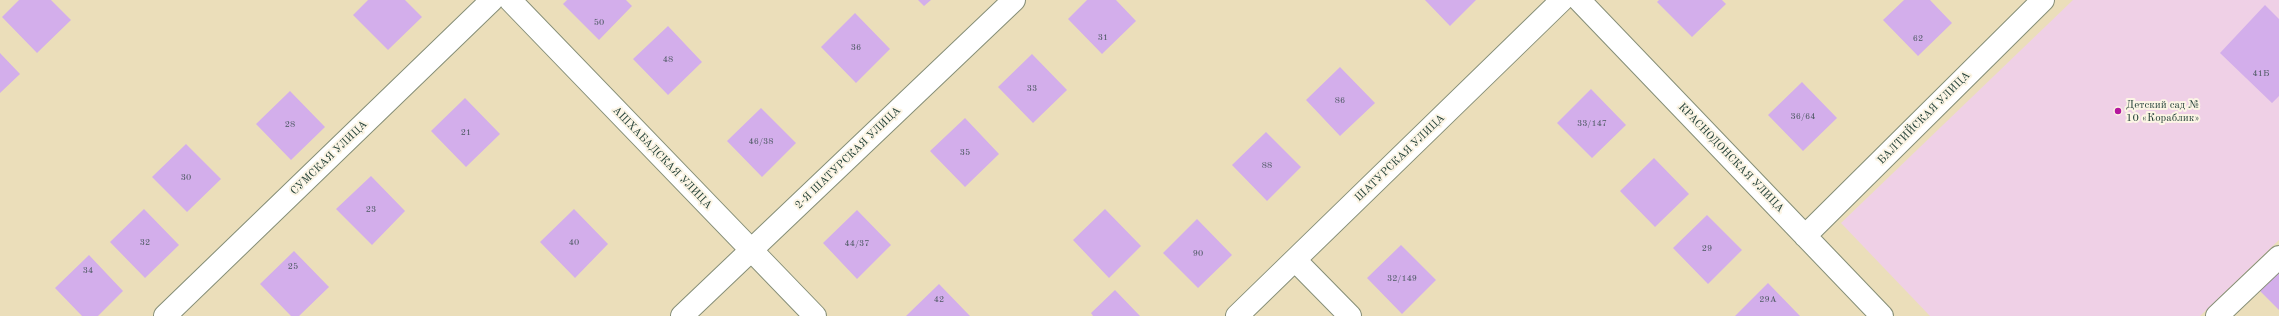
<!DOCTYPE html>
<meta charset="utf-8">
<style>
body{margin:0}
canvas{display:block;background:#ebdeba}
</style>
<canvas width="2279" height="316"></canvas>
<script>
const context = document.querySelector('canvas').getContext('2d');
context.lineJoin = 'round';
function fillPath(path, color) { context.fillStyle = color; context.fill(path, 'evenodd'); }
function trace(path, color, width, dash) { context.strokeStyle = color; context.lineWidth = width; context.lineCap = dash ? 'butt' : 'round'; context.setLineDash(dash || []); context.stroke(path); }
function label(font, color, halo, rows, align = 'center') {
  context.font = font + ' "Old Standard TT",serif'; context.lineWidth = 4; context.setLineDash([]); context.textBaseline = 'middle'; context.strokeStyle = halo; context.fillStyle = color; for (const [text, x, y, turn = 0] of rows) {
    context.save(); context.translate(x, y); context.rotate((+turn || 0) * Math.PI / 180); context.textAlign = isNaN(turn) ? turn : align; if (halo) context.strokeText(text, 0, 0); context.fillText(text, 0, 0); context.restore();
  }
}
fillPath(new Path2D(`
 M2073,0H2279V240L2200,316H1930L1841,223Z`), '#efd0e6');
fillPath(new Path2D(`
 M19,0H51L71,20L37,53L2,17Z
 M368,0H405L422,17L388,50L353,15Z
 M567,0H626L632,6L599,40L563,4Z
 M918,0H931L924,6Z
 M1087,0H1116L1136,21L1102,54L1068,19Z
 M1425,0H1476L1450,26Z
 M1659,0H1722L1726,4L1692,37L1657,2Z
 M1904,0H1930L1952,23L1918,56L1883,20Z
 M2265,5L2279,19V96L2272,103L2220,53Z
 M855,13L890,49L856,83L821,47Z
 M668,26L702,62L668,95L633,59Z
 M0,53L20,74L0,93Z
 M1032,54L1067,90L1033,123L998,87Z
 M1340,67L1375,103L1340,136L1306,100Z
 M1802,82L1837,118L1803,151L1768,115Z
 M1591,89L1626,125L1592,158L1557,123Z
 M290,91L325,127L291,160L256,124Z
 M465,98L500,134L466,167L431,131Z
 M761,108L796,143L762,177L727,141Z
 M965,118L999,154L965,187L930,151Z
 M1266,132L1301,167L1267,201L1232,165Z
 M186,144L221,179L187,212L152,177Z
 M1654,158L1689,194L1655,227L1620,191Z
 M371,176L405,211L372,245L336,209Z
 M144,209L179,245L145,278L110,242Z
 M574,209L608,244L575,278L540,242Z
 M1105,209L1141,246L1109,278L1073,240Z
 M857,210L891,245L857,279L823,243Z
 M1707,215L1742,250L1708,284L1673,248Z
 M1197,219L1232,255L1198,288L1163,253Z
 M1401,245L1436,280L1402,314L1367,278Z
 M294,251L329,287L299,316H291L260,284Z
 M89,255L123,291L98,316H82L55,288Z
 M2279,265V310L2256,287Z
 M1768,283L1800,316H1735Z
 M939,284L970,316H906Z
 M1115,290L1140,316H1093L1091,313Z`), '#d3aeeb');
const minor = new Path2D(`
 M510,0L815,316
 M1579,0L1882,316
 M1805,236L2043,0
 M1295,260L1350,316
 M165,316L492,0
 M682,316L1014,0
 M1237,316L1562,0
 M2217,316L2279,257`);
trace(minor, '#858e77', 24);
trace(minor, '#fff', 22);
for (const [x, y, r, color] of [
 [2118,111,4,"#b5179e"]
]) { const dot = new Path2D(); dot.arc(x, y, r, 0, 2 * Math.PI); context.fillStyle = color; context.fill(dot); trace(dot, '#fcf5e5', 1.5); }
label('9px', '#4c5962', null, [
 ["50",599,23],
 ["31",1103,38],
 ["62",1918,39],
 ["36",856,48],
 ["48",668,60],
 ["41Б",2261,74],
 ["33",1032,89],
 ["86",1340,101],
 ["36/64",1803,117],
 ["33/147",1592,124],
 ["28",290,125],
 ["21",466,133],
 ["46/38",761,142],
 ["35",965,153],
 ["88",1267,166],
 ["30",186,178],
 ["23",371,210],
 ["32",145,243],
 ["40",574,243],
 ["44/37",857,244],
 ["29",1707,249],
 ["90",1198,254],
 ["25",293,267],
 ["34",88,271],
 ["32/149",1402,279],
 ["42",939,300],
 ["29А",1768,300]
]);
label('11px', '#1f3d34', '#fcf5e5', [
 ["Детский сад №",2126,105],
 ["10 «Кораблик»",2126,118]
], 'left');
label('11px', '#1f3d34', '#fcf5e5', [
 ["БАЛТИЙСКАЯ УЛИЦА",1924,118,-45],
 ["СУМСКАЯ УЛИЦА",329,158,-44],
 ["АШХАБАДСКАЯ УЛИЦА",662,158,46],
 ["2-Я ШАТУРСКАЯ УЛИЦА",848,158,-44],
 ["ШАТУРСКАЯ УЛИЦА",1400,158,-44],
 ["КРАСНОДОНСКАЯ УЛИЦА",1731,158,46]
]);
</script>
